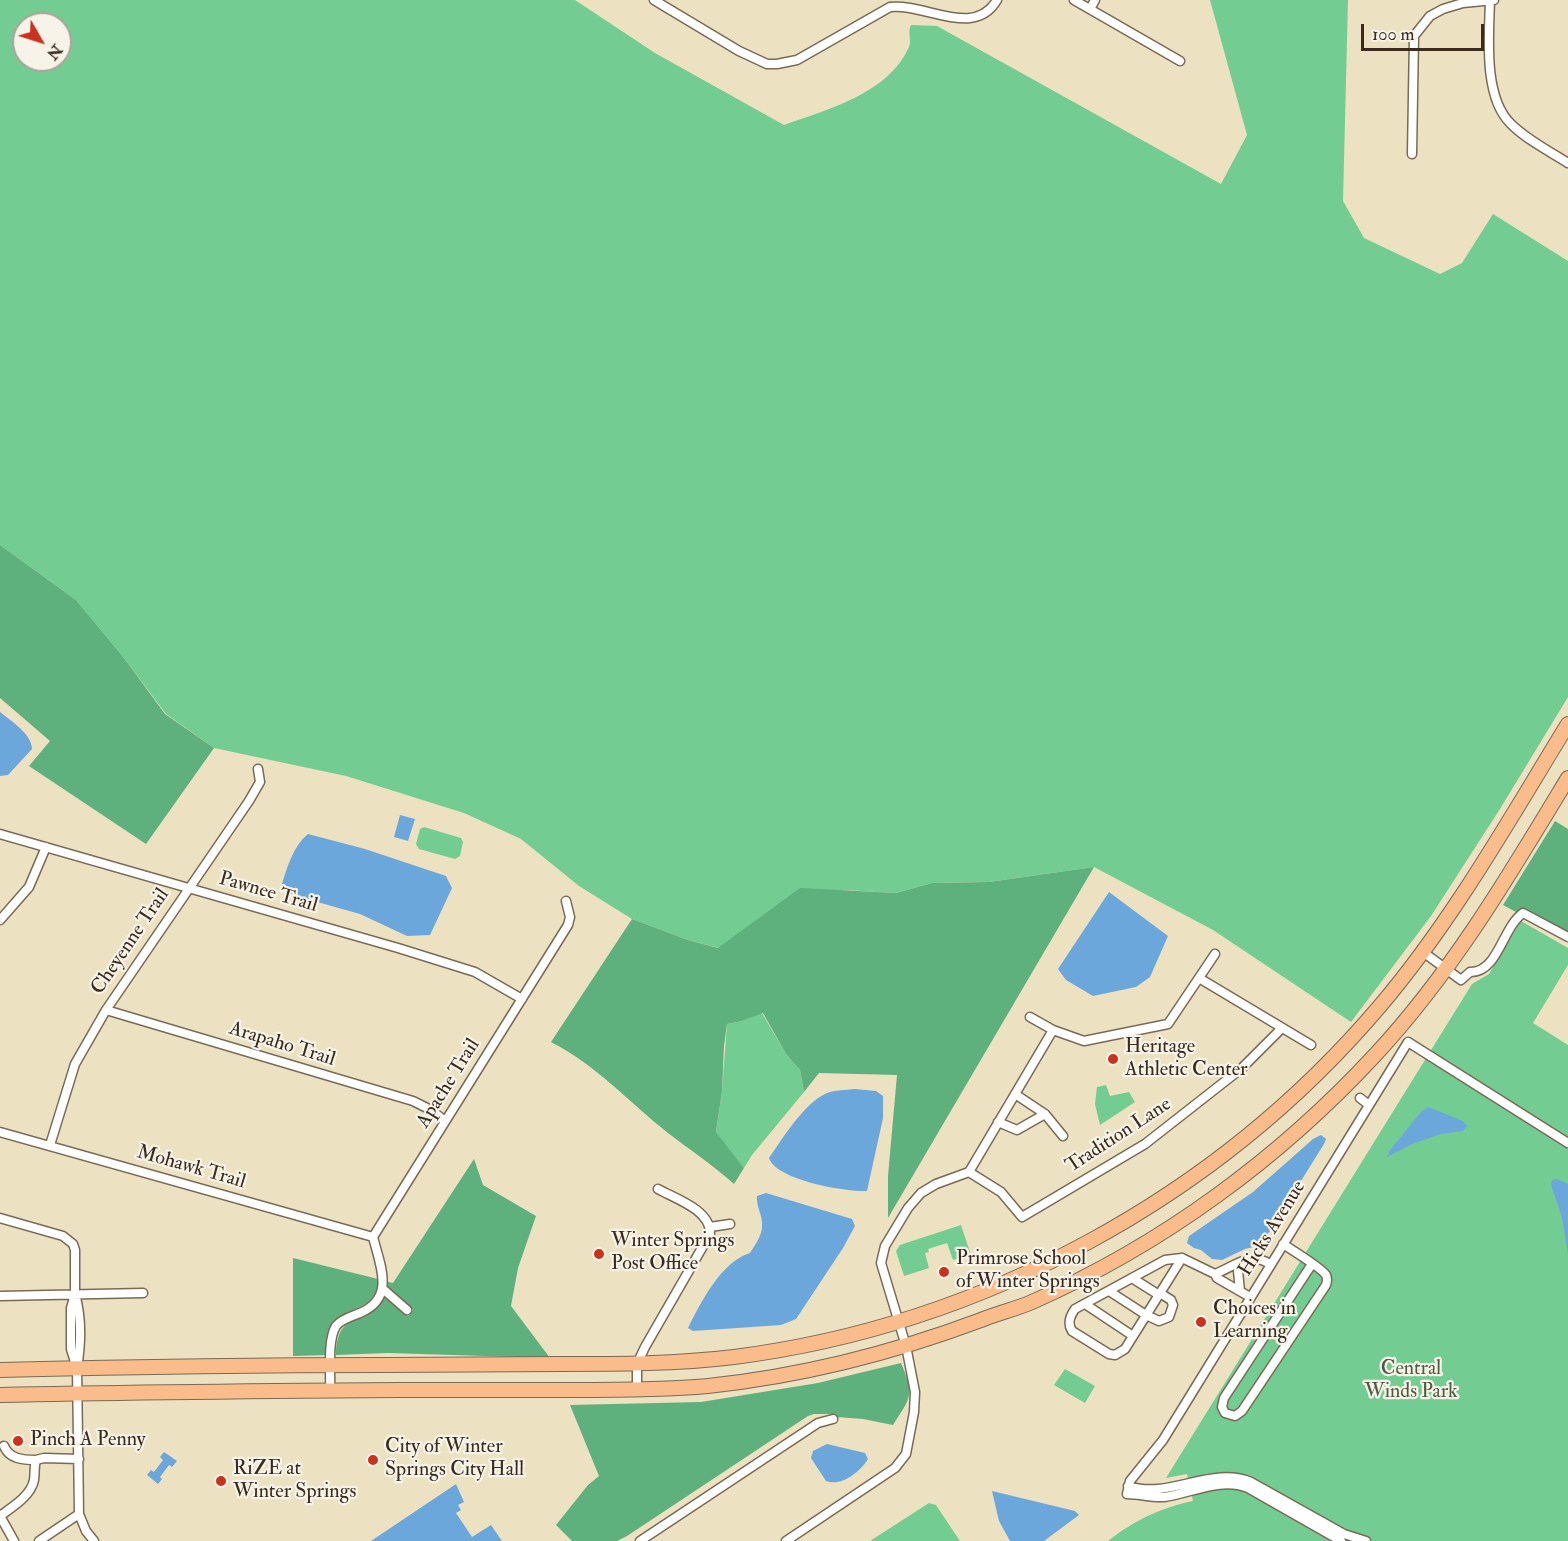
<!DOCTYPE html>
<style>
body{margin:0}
#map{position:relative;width:1568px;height:1541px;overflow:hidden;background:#ece1c1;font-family:"IM FELL Double Pica",serif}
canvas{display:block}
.north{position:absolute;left:12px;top:12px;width:60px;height:60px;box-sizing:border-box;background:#f7f3e8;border:2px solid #aca397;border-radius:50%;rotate:129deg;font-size:16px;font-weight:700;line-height:24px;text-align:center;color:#3b2a1e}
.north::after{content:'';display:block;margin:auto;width:21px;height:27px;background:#c8321e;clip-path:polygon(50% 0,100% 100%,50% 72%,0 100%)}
.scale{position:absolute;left:1361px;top:24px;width:123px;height:27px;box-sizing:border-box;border:3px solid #3b2a1e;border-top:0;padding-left:8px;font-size:18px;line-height:21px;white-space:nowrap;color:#3b2a1e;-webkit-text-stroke:4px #f7f3e8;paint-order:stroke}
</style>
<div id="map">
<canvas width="1568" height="1541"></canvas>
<div class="north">N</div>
<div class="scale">100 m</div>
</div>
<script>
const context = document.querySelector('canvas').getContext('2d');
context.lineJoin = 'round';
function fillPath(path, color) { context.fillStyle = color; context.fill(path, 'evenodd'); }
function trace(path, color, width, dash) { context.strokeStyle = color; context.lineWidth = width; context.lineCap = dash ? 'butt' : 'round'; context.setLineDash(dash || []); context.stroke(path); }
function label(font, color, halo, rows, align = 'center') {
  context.font = font + ' "IM FELL Double Pica",serif'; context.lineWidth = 4.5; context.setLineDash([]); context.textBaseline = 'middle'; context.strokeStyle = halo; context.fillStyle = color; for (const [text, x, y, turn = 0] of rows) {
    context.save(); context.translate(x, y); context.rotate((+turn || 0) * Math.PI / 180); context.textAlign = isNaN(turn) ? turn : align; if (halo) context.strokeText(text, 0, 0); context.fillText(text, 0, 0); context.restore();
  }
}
fillPath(new Path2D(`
 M0,0H575L655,53L784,125C828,109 888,94 909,47C912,40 907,32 911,25L937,26L1221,184L1247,135L1210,0H1348L1343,201L1364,238L1440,274L1462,263L1493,214L1568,261V697L1500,809L1431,916L1351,1022L1213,930L1094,867L989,882L932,883L896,893L844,890L756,922L719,948L688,940L632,919L579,886L521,839L464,813L346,776L214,748L166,714L124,658L76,600L0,545ZM24,24H60V60H24Z
 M424,827L461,838L463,842L460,856L455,859L419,849L416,844L420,829Z
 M1521,921L1568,948V965L1533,1023L1568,1045V1541H1108C1135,1520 1160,1508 1193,1501L1187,1474L1166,1478L1472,984L1489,974Z
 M762,1013L786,1054L800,1070L804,1092L752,1155L744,1168L716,1133L722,1091L727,1024L742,1021Z
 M1106,1085L1110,1096L1129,1092L1135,1102L1100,1125L1095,1104L1097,1087Z
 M961,1225L971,1255L953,1260L947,1243L928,1249L929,1252L925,1253L929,1268L904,1276L896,1251L900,1245Z
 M1065,1369L1095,1386L1085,1403L1054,1385Z
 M929,1503L936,1505L960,1541H870Z`), '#73cd93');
fillPath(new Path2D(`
 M0,545L76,600L124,658L165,714L214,748L146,844L29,766L50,741L0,698Z
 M1555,821L1568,829V932L1528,910L1522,909L1516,912L1503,905Z
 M1094,867L888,1218V1176L897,1075L819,1073L804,1092L800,1070L786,1054L763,1013L742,1021L727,1024L724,1046L722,1091L716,1132L744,1168L734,1184C713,1165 690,1150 668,1133C629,1102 596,1065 551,1042L632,919L688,940L718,948L800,888L896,893L932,883L989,882Z
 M474,1159L483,1185L536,1216L518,1268L511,1306L550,1358L388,1353L336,1355C337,1307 366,1330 385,1296L408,1316L413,1310L388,1288V1282L393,1283Z
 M293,1258L378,1279C380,1312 348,1304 334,1323C327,1331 328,1345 327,1355L293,1356Z
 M901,1363C915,1395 911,1397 893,1425L863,1419L837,1417L836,1414H814L808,1416L627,1536L617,1541H572L556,1525L588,1485L599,1476L570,1405L701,1402L818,1383Z`), '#5eb07d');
fillPath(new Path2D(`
 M0,712C11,721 32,734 32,749L8,775L0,776Z
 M400,815L415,819L408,841L394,837Z
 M308,834L365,849L446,876L452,888L430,935L407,936L360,914L296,896L281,888C286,870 293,846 308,834Z
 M1109,892L1168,936L1150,977L1136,987L1093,996L1066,980L1058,969Z
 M855,1089L876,1091L883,1096V1118L867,1191C845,1192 776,1180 769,1158C783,1138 804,1103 827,1093C835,1090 846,1090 855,1089Z
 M1428,1107L1463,1121L1467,1126L1463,1131L1441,1134L1412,1144L1387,1157L1390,1150L1421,1112Z
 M1321,1135L1326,1139L1324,1144L1261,1245L1245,1249L1222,1260L1212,1259L1201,1250L1194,1248L1187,1243L1189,1236L1253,1192L1313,1139Z
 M1557,1179L1568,1184V1254L1562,1217L1551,1185L1552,1180Z
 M766,1193L852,1219L855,1226L843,1248L796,1319L781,1325L693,1331L688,1328C701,1302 721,1262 750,1253C755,1245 762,1236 762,1226C763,1216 756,1207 757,1196Z
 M827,1444L865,1453L868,1459C860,1472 841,1487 826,1481L811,1458L813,1451Z
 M164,1452L177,1461L172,1467L169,1465L160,1477L162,1479L158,1484L147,1475L151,1470L154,1472L163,1460L160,1457Z
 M456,1484L464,1502L458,1505L461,1510L456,1513L472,1537L491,1525L502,1541H371Z
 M992,1491L1075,1511L1079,1515L1044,1541H1010L999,1521Z`), '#6ca7dc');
const street = new Path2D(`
 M654,0L739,51L767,64H777L797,60L890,7C926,3 974,39 997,0
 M1074,0L1180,61
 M1490,0C1489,36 1483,97 1511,124C1527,140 1549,151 1568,163
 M1090,9L1095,0
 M1412,154L1414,36L1430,16L1443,9L1463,3L1494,0
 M0,834L398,948L475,972L522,999
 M0,920L29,887L46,847
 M1423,952L1461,980L1470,972C1498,973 1502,928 1523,913L1568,937
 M1199,978L1311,1045
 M106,1010L413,1101L431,1110L445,1121
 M1030,1017L1053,1030L1084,1041L1168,1024L1215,954
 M1015,1094L1045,1114L1063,1136
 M1360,1098L1369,1105
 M998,1122L1017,1130L1045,1114
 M0,1132L373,1237
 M50,1145L75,1064L106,1010L249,801L260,782L258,769
 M969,1172L1001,1192L1022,1217L1145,1144L1242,1068L1282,1028
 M0,1218L63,1236L73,1244L75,1250V1294L71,1308V1349L76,1365
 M710,1227L730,1224
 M1283,1244C1292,1250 1322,1268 1326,1275C1328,1279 1327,1281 1326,1285L1242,1411L1235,1416L1225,1413L1222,1407L1224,1398L1312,1264
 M1182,1258L1125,1349L1115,1355L1109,1354L1072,1331C1067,1323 1070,1316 1075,1309L1165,1260L1182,1258L1215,1274L1217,1278L1250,1297
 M1215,1274C1235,1266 1250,1251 1270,1264
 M1132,1278L1159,1295
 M383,1289L407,1310
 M1109,1291L1146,1315L1159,1321L1169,1317L1173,1305L1171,1300L1160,1293
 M1240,1291L1238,1271L1242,1262
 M75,1294C82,1318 81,1344 77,1368L79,1514L86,1531L94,1541
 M0,1296L143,1293
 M1085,1304L1133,1336
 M637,1390V1364L645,1347L710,1234C711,1210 676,1199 658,1189
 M330,1391C331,1374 327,1340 336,1326C341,1319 353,1316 360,1313C396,1298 380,1265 373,1237L568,925L570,917L566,901
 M4,1446C9,1459 23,1460 36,1460
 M1128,1486C1169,1500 1212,1465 1251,1482L1344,1534L1366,1541
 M0,1516C12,1507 31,1496 34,1480C35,1474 34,1467 36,1460L44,1458L79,1459
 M0,1516L14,1541
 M39,1541L79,1514
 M640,1541L818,1423L833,1419
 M786,1541L895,1468L906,1454L914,1412L915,1392L906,1346L881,1263L885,1246L908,1208L921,1193L936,1184L969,1172L1053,1030
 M1341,1541L1248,1488C1221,1477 1192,1493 1164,1497C1152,1498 1139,1494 1127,1494L1130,1481L1163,1440L1408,1042L1568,1143`);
const primary = new Path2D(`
 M0,1370C128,1367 257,1365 385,1365C443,1365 501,1364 560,1364C618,1364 676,1364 734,1357C983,1325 1217,1198 1380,1006C1453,920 1509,820 1568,724
 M0,1395C133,1392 266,1391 400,1390C457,1390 515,1390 572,1390C618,1390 663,1390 708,1386C802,1376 893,1353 981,1320C998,1313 1016,1309 1032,1302C1162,1245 1280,1158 1376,1054C1453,971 1510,874 1568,778`);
trace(street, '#796a57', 11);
trace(primary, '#796a57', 16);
trace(street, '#fff', 8);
trace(primary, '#f9bc8a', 14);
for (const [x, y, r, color] of [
 [1113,1059,6,"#c8321e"],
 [599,1254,6,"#c8321e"],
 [944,1272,6,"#c8321e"],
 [1201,1322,6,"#c8321e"],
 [18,1441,6,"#c8321e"],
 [373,1460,6,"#c8321e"],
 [221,1481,6,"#c8321e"]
]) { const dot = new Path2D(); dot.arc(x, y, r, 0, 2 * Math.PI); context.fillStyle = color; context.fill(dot); trace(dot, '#f7f3e8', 2); }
label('20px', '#3b2a1e', '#f7f3e8', [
 ["Pawnee Trail",268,893,16],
 ["Cheyenne Trail",131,942,-56],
 ["Arapaho Trail",282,1045,17],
 ["Apache Trail",449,1084,-58],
 ["Tradition Lane",1119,1136,-33],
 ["Mohawk Trail",191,1168,16],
 ["Hicks Avenue",1273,1229,-58]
]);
label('20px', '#3b2a1e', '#f7f3e8', [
 ["Heritage",1125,1048],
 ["Athletic Center",1125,1071],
 ["Winter Springs",611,1242],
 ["Post Office",611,1265],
 ["Primrose School",956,1260],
 ["of Winter Springs",956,1283],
 ["Choices in",1213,1310],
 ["Learning",1213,1333],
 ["Pinch A Penny",30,1441],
 ["City of Winter",385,1448],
 ["Springs City Hall",385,1471],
 ["RiZE at",233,1470],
 ["Winter Springs",233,1493]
], 'left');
label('20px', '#4c5b41', '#f7f3e8', [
 ["Central",1411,1370],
 ["Winds Park",1411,1393]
]);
</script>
